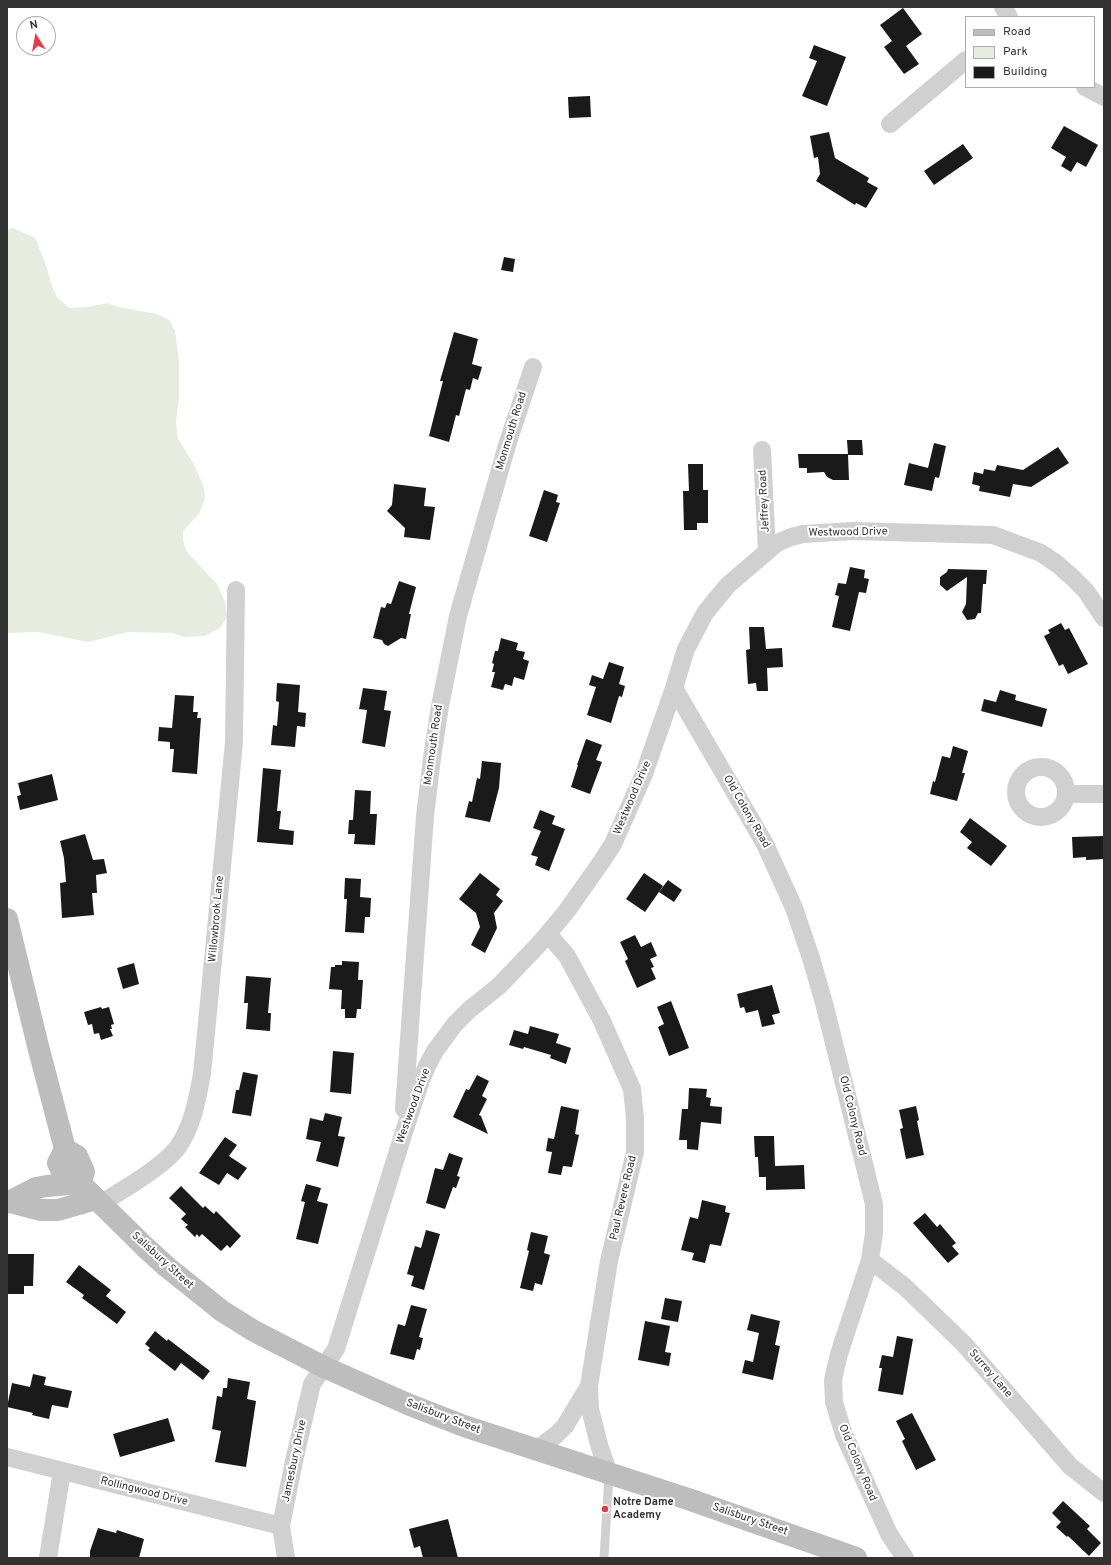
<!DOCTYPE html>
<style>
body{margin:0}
#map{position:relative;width:1111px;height:1565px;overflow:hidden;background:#fff;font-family:Overpass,sans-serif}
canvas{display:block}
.frame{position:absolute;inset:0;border:8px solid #333;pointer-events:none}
.legend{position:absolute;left:965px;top:16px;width:130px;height:72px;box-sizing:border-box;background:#fff;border:1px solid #adadad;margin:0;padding:5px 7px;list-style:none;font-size:12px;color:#333}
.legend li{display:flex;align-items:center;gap:8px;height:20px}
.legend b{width:20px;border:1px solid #adadad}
.north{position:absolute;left:16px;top:16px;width:40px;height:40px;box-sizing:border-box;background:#fff;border:1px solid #adadad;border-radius:50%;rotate:349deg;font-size:11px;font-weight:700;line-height:16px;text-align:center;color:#333}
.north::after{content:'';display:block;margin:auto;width:14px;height:18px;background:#e63946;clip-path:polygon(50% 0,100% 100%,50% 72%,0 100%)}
</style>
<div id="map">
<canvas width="1111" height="1565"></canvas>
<div class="frame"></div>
<ul class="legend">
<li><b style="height:5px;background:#bdbdbd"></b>Road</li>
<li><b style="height:11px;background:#e6ecdf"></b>Park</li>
<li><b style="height:11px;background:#1a1a1a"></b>Building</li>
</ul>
<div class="north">N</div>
</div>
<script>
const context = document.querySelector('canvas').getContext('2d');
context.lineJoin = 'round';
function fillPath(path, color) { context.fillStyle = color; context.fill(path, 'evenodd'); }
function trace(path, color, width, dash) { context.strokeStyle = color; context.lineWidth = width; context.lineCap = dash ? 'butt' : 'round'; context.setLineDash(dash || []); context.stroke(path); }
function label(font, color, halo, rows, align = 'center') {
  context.font = font + ' Overpass,sans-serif'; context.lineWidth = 4; context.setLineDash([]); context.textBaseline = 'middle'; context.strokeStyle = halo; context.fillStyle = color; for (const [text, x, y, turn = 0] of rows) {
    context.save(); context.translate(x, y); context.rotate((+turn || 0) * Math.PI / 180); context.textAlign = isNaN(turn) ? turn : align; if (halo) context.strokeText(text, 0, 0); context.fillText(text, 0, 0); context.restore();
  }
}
fillPath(new Path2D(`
 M13,228L35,238L45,262L52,286L57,297L69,308L88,307L107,303L119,307L157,314L169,320L175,331L179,360V397L176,423L178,439L195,466L204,488L205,498L199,514L183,531V539L186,551L217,584L225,602L227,617L220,628L205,636L184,637L172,633L128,632L88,642L38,632L7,633V230Z`), '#e6ecdf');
fillPath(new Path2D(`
 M903,8L922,34L906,46L919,64L904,74L884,47L892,41L880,25Z
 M814,45L846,57L827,106L802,96L817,61L809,58Z
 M590,96L591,117L569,118L568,97Z
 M1064,126L1098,145L1086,167L1077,162L1071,172L1061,166L1066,157L1051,148Z
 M829,132L835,158L869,178L867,182L878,188L866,208L856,203L855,205L816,181L820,174L818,157L814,158L810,136Z
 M963,144L973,158L934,185L924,171Z
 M504,257L515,259L513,272L501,270Z
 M454,332L478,339L472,364L482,367L478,380L473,378L470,390L466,389L459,416L456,415L449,442L429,436L443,381H440Z
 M847,440H862L863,455H848L849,480H833L827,477L824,472L807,473V468H799L798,454H848Z
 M934,443L946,446L939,478L935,477L932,491L904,485L909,463L928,468Z
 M1058,447L1069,463L1031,487L1013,484L1010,497L979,491L980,486L972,484L974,472L983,474L984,469L995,471L997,465L1023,470Z
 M688,464H703V490H708V523H697V530H684L683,491H689Z
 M394,484L426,488L424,506L435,507L430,540L404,537L405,528L387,511L392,505Z
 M544,490L558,495L556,502L560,503L547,542L529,536Z
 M850,567L865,570L864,578L869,579L866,593L859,592L850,631L832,627L839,596L835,595L838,583L846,584Z
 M948,569L987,570L986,584H983L981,613H978L975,619L967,620L962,612L966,604L967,577L947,591L940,585V577L947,572Z
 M399,581L416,587L409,614H411L406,639L401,638L388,646L384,644L382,640L373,638L381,607L385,608L387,603L391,604Z
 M1061,623L1065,630L1069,628L1088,664L1068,674L1063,664L1059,666L1044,636L1050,633L1048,630Z
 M749,627H764L766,649L782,648L783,667L767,668L768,691H757L756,683L748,684L746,650L750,649Z
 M501,638L518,643L516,650L525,652L523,659L529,661L524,680L514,677L512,686L505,684L503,690L491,687L495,672H492L494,664L492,663L495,651H498Z
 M609,662L624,667L619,684L625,686L622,697L619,696L611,723L587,715L596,687L589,685L592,675L603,679Z
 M277,683L300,685L298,712L306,713L305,727L297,726L295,747L271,745L273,725L277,726L279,702L276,701Z
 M363,688L387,691L384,710L391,711L385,747L362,743L367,710L359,709Z
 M1000,690L1016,695L1015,700L1047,709L1042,727L981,711L984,699L996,702Z
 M175,695L194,696L193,712H198L197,718H201L197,774L172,772L174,749H170V742L158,741L159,727L172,728Z
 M586,739L602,745L596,760L602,762L590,794L571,787L578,765H577Z
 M953,746L968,751L962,773H965L957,801L930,794L933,781L935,782L942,756L950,758Z
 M482,761L501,763L499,788L490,822L465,817L469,801L472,802L477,778L480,779Z
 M263,768L281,770L277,811H281L279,829L294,831L293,845L257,842Z
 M52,774L58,800L20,810L17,796L21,795L18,783Z
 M355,790L371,791L370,814H377L375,845L354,844L355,834H348L349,820H353Z
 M540,810L555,816L552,824L565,829L549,871L535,865L538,857L531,855L541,831L533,828Z
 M970,818L1007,846L991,866L967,848L972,842L960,832Z
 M85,834L93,860L104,859L107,873L96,875L97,893H92L94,915L62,918L60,883L66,882L64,858L60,841Z
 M1104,836V859L1086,860V857L1073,858L1072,837Z
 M480,873L500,889L496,895L503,901L494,913L497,928L485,953L471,945L480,927L476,913L459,899Z
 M644,873L663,886L645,912L626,899Z
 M345,878L361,879L360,897L371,898L370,917H365L364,933L345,932L347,899H344Z
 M668,880L682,890L674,902L659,892Z
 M635,935L641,947L651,942L657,956L650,959L654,967L651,968L656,979L637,988L625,961L628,959L620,942Z
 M342,961L359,962L358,980H363L361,1009H357L356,1018H345V1009H341L342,990L329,989L331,967H335V965H342Z
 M134,963L139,984L123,989L117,968Z
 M246,976L271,978L268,1013H271L270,1031L246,1029L248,1003H244Z
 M772,985L780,1013L772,1015L775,1024L762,1027L758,1010L746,1013L744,1007L740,1008L737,994Z
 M671,1001L689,1048L669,1056L658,1027L664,1024L657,1007Z
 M101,1007L102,1009L109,1007L114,1024L111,1025L112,1029H110L113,1036L101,1040L99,1033L94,1034L92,1024L88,1025L84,1012Z
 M530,1026L559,1034L556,1043L571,1048L566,1064L550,1058L551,1055L524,1047L523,1049L509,1045L514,1030L528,1034Z
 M333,1051L354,1053L351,1094L330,1092Z
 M243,1072L258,1075L251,1116L232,1113L236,1090H239Z
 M477,1075L489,1081L482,1096L487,1099L479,1115L481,1116L488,1134L453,1117L466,1089L469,1090Z
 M689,1088L707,1089L706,1097L711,1098L710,1106L722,1107L721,1124L701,1122L698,1150L687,1149V1140H679L682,1109H688Z
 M561,1106L579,1110L575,1134L579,1135L572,1167L563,1166L561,1175L548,1173L552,1152L546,1151L548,1138L554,1139Z
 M916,1106L919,1120L917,1121L924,1155L906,1159L900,1129L903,1128L899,1110Z
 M325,1113L342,1117L338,1136L345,1137L338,1167L316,1161L321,1142L306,1139L310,1118L323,1121Z
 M754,1136H774L775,1166L804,1165L805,1189L766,1190V1177H759L758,1157H755Z
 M225,1137L237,1145L229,1156L247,1168L238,1180L227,1173L219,1185L199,1173Z
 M449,1153L463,1158L457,1176L460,1177L456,1188L453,1187L445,1209L426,1203L435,1168L443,1170Z
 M306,1184L321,1188L317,1201L328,1204L318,1244L296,1239L305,1202L301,1201Z
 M181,1186L203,1208L205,1206L214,1214L216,1211L241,1236L230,1248L227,1245L221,1251L202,1234L199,1237L197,1234L195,1237L185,1227L188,1225L181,1219L186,1214L169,1198Z
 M702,1200L726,1206L725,1212L730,1213L721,1246L710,1244L705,1263L692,1260L694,1253L681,1250L690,1217L698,1219Z
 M925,1213L937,1227L940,1224L956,1243L952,1246L959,1254L948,1263L913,1223Z
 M426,1230L440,1234L424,1290L411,1286L414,1276L407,1274L415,1246L421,1248Z
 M531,1232L548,1236L544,1253L550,1255L542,1285L535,1283L533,1291L520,1288L529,1251L527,1250Z
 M7,1254H34L33,1286H24V1294H7Z
 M79,1265L111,1290L106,1296L126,1312L117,1324L82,1298L84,1295L66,1282Z
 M665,1298L682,1301L678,1322L661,1319Z
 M411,1305L427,1309L419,1337L423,1338L420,1350L417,1349L414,1360L390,1354L398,1324L405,1326Z
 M751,1314L780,1321L775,1345L780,1346L773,1380L742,1373L745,1360L753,1362L759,1333L747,1330Z
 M645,1321L670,1326L665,1352L671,1353L669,1366L638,1360Z
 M155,1331L167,1341L168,1339L210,1371L203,1380L181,1363L175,1371L148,1350L150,1348L145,1344Z
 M897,1336L913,1339L903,1395L878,1391L882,1368H879L882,1355L893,1357Z
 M33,1374L46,1377L44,1385L72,1391L68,1408L52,1405L49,1419L32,1415L33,1413L7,1407L12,1383L30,1387Z
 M228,1378L250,1382L247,1399L256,1401L246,1467L215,1462L221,1431L212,1429L217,1396L222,1397L223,1388H227Z
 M912,1413L936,1460L916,1470L902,1441L905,1439L896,1421Z
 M168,1418L175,1441L120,1457L113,1434Z
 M1063,1501L1090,1526L1087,1529L1101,1543L1089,1556L1068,1536L1067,1537L1056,1527L1061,1522L1052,1513Z
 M448,1519L458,1558H423L420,1546L414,1548L409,1529Z
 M98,1528L116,1533L117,1530L144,1539L139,1558H90V1551Z`), '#1a1a1a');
trace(new Path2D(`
 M604,1558L609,1474`), '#d0d0d0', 9);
trace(new Path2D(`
 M1003,7L1009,17
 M1085,87L1104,97
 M890,124L966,60
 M762,450L767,552
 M674,688L765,844L794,908L811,958L824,1003L874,1204V1233L870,1260L839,1354L833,1380L834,1402L844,1435L870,1492L889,1534L905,1558
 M1016 792a25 25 0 1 1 50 0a25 25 0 1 1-50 0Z
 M1066,794H1104
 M548,934L567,956L602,1021L632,1089L635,1118V1152L609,1261L589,1386L590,1409L600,1448L609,1474
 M404,1109L425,816L432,758L440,706L458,616L508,442L533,367
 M101,1204C123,1189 162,1168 178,1147C193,1125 197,1100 202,1074L234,742L236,590
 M870,1260L905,1287L964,1344L1070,1466L1104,1493
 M536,1450L556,1435L565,1426L589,1386
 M7,1457L281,1526
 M48,1558L62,1471
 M286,1558L281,1526L294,1461L312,1384L336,1349L403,1135L420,1083L427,1066L435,1051L455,1024L469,1010L499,986L540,943L566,912L602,861L613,844L644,774L674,688L686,649L705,613L718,597L728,585L777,543L791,537L803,534L853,531L993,535L1041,553L1057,564L1072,577L1086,591L1104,618`), '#d0d0d0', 18);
trace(new Path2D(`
 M7,919L39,1050L65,1149L58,1163L66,1180L80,1183L84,1172L77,1156L65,1149
 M7,1201L41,1210H58L96,1199
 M11,1201L36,1188L47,1186L80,1183L145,1247L167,1267L222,1311L254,1331L324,1367L410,1405L464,1426L688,1499L856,1558`), '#bdbdbd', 22);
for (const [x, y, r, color] of [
 [605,1509,4,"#e63946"]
]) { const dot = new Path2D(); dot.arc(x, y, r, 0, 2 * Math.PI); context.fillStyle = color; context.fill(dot); trace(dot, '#fff', 1.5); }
label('11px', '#333', '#fff', [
 ["Monmouth Road",512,431,-73],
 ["Jeffrey Road",765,501,-93],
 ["Westwood Drive",848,533,-1],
 ["Monmouth Road",434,745,-82],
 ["Westwood Drive",633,798,-67],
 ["Old Colony Road",746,812,60],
 ["Willowbrook Lane",217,919,-85],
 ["Westwood Drive",414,1106,-70],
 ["Old Colony Road",852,1116,76],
 ["Paul Revere Road",624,1198,-77],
 ["Salisbury Street",162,1261,42],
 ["Surrey Lane",990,1374,49],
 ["Salisbury Street",443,1417,21],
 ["Jamesbury Drive",295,1461,-78],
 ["Old Colony Road",857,1463,67],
 ["Rollingwood Drive",144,1492,14],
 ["Salisbury Street",750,1520,19]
]);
label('bold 11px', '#333', '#fff', [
 ["Notre Dame",613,1503],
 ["Academy",613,1516]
], 'left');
</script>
